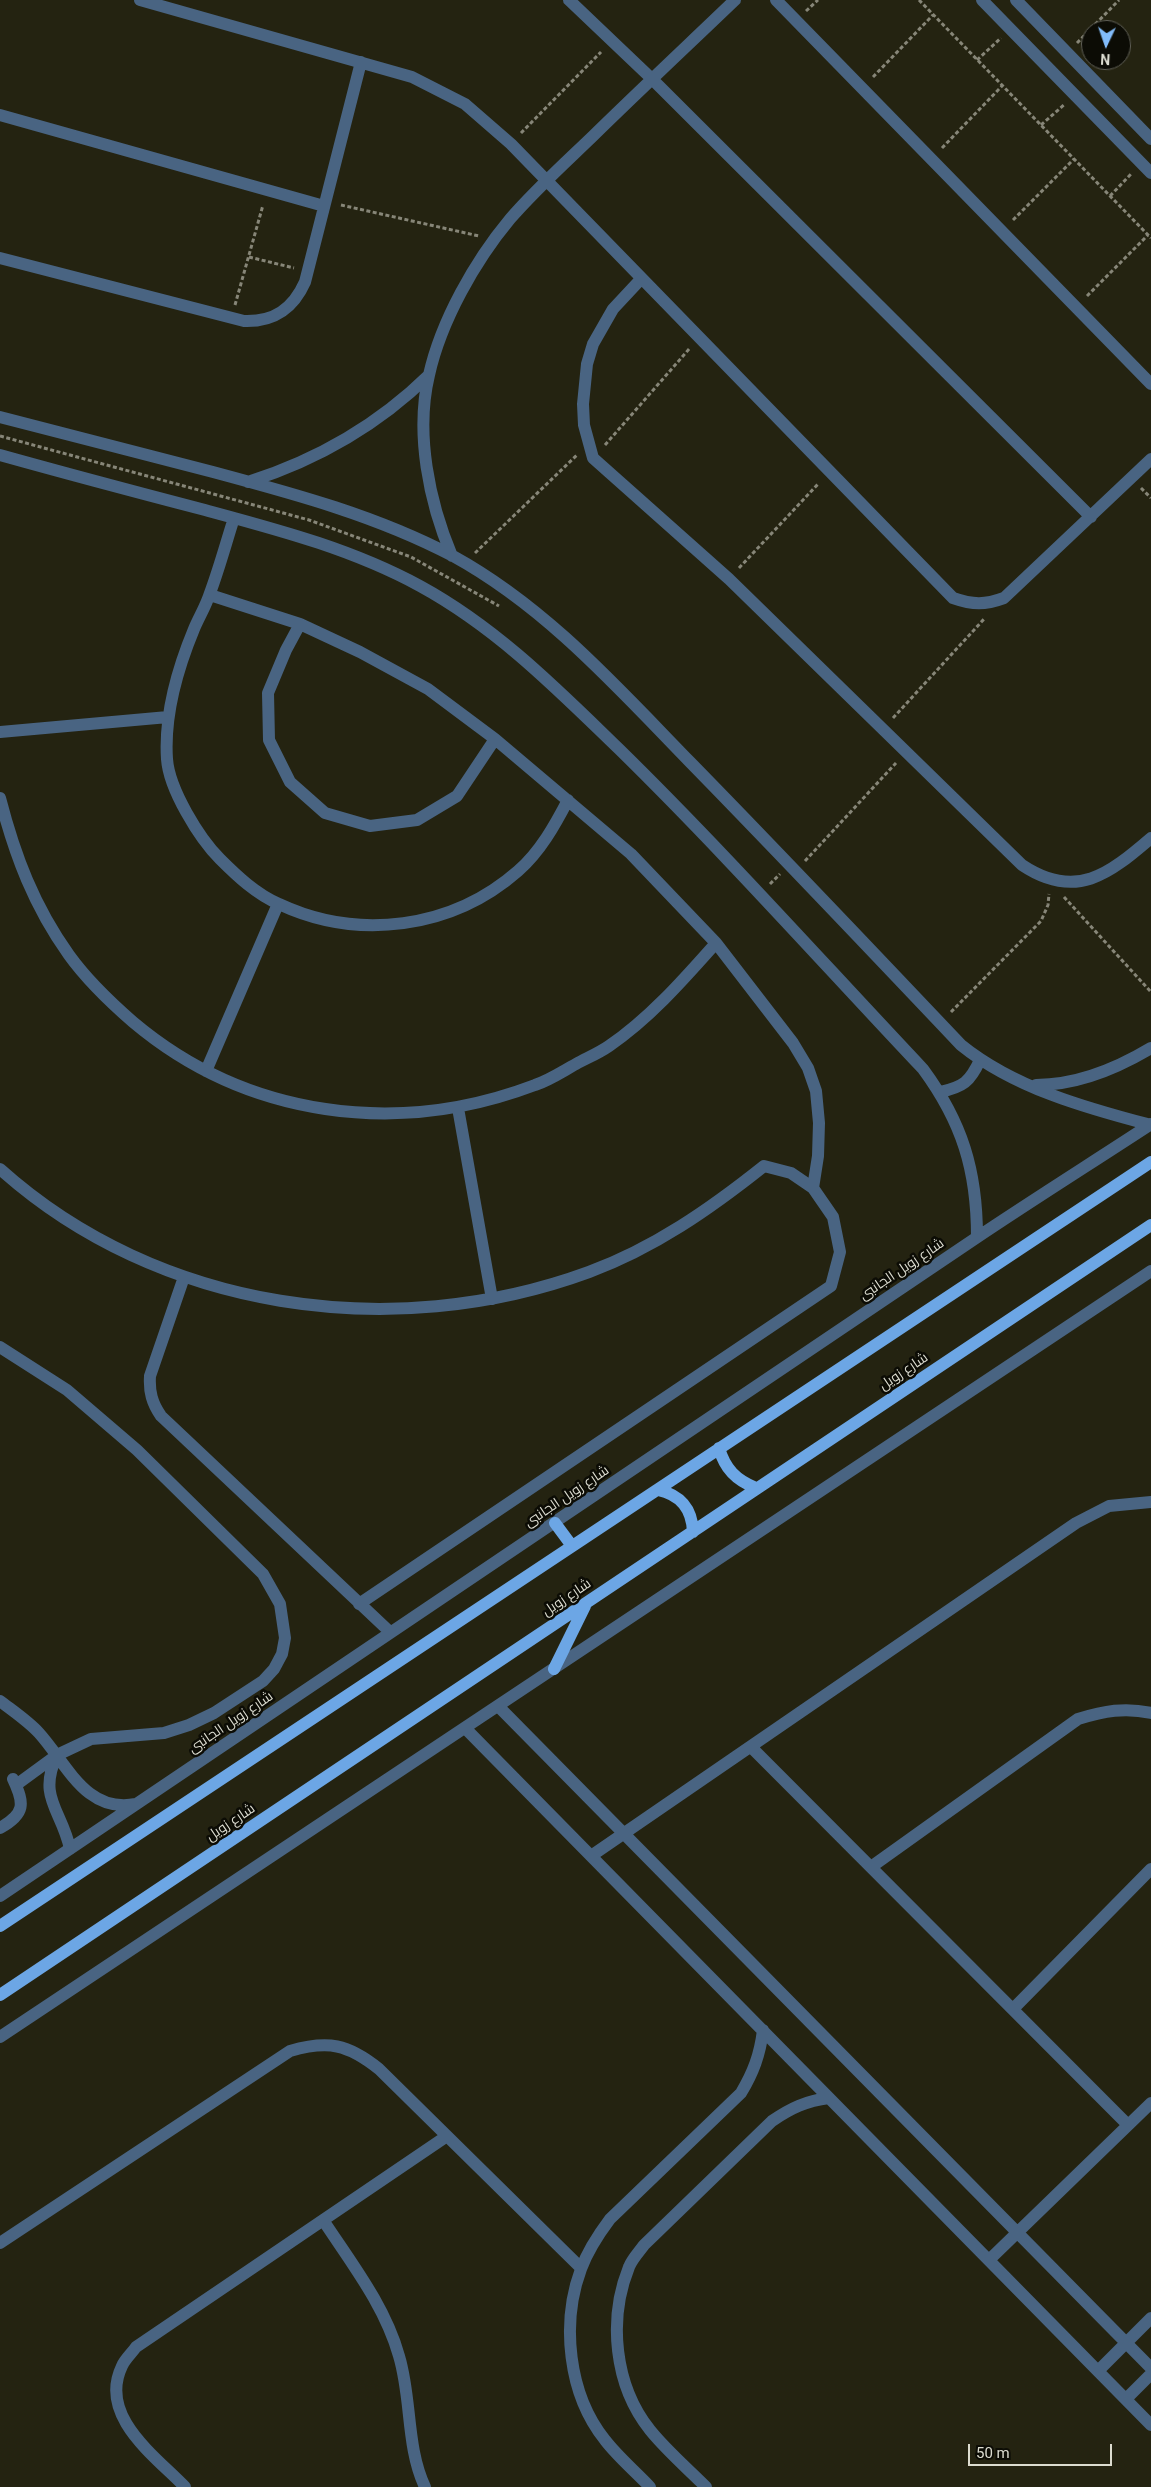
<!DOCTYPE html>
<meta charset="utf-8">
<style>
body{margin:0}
#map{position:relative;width:1151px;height:2487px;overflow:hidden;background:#242311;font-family:Roboto,sans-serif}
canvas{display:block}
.north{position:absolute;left:1081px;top:20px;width:50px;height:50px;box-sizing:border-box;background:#0c0c05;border:1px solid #5f5f56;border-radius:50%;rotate:183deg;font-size:14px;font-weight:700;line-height:20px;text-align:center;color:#dcdcd0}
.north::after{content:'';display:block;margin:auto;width:18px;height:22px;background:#82bcfa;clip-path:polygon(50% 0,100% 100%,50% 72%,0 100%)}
.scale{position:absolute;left:968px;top:2444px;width:144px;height:22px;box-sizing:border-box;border:2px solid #dcdcd0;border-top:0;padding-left:6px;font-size:15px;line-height:18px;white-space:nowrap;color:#dcdcd0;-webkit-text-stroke:4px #0c0c05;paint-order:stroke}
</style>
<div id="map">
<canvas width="1151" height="2487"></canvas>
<div class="north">N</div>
<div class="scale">50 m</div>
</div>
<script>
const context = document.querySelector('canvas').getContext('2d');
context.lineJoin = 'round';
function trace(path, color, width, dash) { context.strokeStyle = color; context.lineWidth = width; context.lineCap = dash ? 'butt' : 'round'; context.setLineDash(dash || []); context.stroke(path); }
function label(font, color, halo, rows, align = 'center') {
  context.font = font + ' Roboto,Cairo,sans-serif'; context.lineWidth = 5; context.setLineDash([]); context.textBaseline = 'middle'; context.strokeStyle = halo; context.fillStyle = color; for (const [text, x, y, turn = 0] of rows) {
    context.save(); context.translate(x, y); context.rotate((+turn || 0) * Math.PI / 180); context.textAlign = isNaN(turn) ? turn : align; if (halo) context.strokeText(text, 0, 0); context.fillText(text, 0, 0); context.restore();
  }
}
trace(new Path2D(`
 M919,0L1151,238
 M806,11L818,0
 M1077,43L1119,0
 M977,60L1001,38
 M873,77L933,15
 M1041,125L1065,104
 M521,133L601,52
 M942,148L1002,86
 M1110,196L1132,173
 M341,205L479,236
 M1013,220L1074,159
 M249,257L294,268
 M1087,296L1148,235
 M235,305L263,205
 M0,436L309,520L411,557L499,606
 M605,445L690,348
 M1141,488L1151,498
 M475,553L577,455
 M739,568L819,483
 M893,718L985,618
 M805,861L896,763
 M770,884L780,874
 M1064,897L1151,992
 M951,1012L1041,921L1048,905L1049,894`), '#878678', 3, [4, 2.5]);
trace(new Path2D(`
 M140,0L412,77L465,104L511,144L953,598C973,605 985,605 1004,598L1151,459
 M569,0L652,79L1091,517
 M776,0L1151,384
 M982,0L1151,173
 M1016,0L1151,139
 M0,115L324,206
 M0,258L244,321C274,322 293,309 305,282L361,62
 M641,279L613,309L593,344L587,364L583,404L584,425L593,458L729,579L1022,865C1076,901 1109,874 1151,838
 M0,417C71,435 142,454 213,472C295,494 377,516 453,556C546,607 617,687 690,762C781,855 871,950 961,1045C1014,1088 1086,1108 1151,1125
 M0,455C68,474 136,492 205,510C279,530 352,549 420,586C497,628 557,689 619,749C724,852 822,962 923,1069C962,1122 977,1170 977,1237
 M248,482C317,460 377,426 429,375
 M234,518C226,543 219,569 210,593C206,606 199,617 194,629C177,670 164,714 167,759C169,789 199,838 220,859C237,876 256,894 279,904C358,941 452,929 518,871C540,852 555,825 568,800
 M452,556C429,502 415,433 429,375C441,321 475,261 510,219C536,189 565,163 593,136C640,90 688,45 735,0
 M210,595L300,624L360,652L428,689L495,739L631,854L716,943L793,1043L808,1068L816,1091L819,1123L818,1156L813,1188
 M300,624L286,650L268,693L269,740L290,782L325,813L370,826L417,820L457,796L495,739
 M0,732L168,717
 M0,798C15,856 34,906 69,955C87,980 110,1002 133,1022C247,1118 398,1137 535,1085C550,1080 563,1071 576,1064C587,1058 599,1053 609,1046C650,1018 684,979 716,943
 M206,1071L278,904
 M1036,1085C1077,1085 1116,1069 1151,1048
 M940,1092C963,1087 970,1082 980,1060
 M458,1108L492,1299
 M0,1169C158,1311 393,1344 589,1272C654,1248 710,1209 764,1166L791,1173L813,1188L833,1217L840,1252L831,1286L359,1604
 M184,1277L150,1376C149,1392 152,1403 161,1416L390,1632
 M0,1347L67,1390L137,1450L263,1574L280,1604L285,1638L282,1654L274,1669L263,1681L214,1713L189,1725L164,1733L91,1739L57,1755L16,1785
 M0,1701C13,1711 28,1721 39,1733C67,1764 86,1814 136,1804
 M498,1706L1151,2368
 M465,1728L1151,2425
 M751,1747L1128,2125
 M57,1755C37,1798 62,1810 70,1849
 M0,1828C25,1814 25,1804 13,1779
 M591,1856L1076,1523L1109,1506L1151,1502
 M871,1867L1078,1719C1104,1711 1125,1707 1151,1713
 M0,1896C327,1679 649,1455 976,1238C1034,1199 1093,1162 1151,1124
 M1013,2009L1151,1869
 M0,2037L1151,1271
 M323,2220C352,2264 385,2306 399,2356C412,2399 406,2447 425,2487
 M0,2243L290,2051C328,2040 348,2044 379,2069L581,2268
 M989,2260L1151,2103
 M1098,2371L1151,2318
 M1126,2399L1151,2374
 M185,2487C154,2455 98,2416 122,2366C125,2359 132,2353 136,2347L447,2136
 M650,2487C635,2471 618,2457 605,2440C568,2394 561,2323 581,2269C588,2250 598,2235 610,2219L741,2093C753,2073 760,2055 763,2030
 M706,2487C687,2468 666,2450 650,2430C614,2385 608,2319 629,2267C632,2259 639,2252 644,2245L772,2121C791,2108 806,2101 829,2098`), '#496482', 12);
trace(new Path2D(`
 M719,1448C725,1469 736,1480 756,1488
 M658,1490C681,1495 692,1509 693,1532
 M555,1523L572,1546
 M554,1669L585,1606
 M0,1926L1151,1162
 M0,1995L1151,1225`), '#6ca6e5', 12);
label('14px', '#dcdcd0', '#0c0c05', [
 ["شارع زويل الجانبى",902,1270,-34],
 ["شارع زويل",904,1372,-34],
 ["شارع زويل الجانبى",567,1497,-34],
 ["شارع زويل",567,1598,-34],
 ["شارع زويل الجانبى",231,1723,-34],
 ["شارع زويل",231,1823,-34]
]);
</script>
